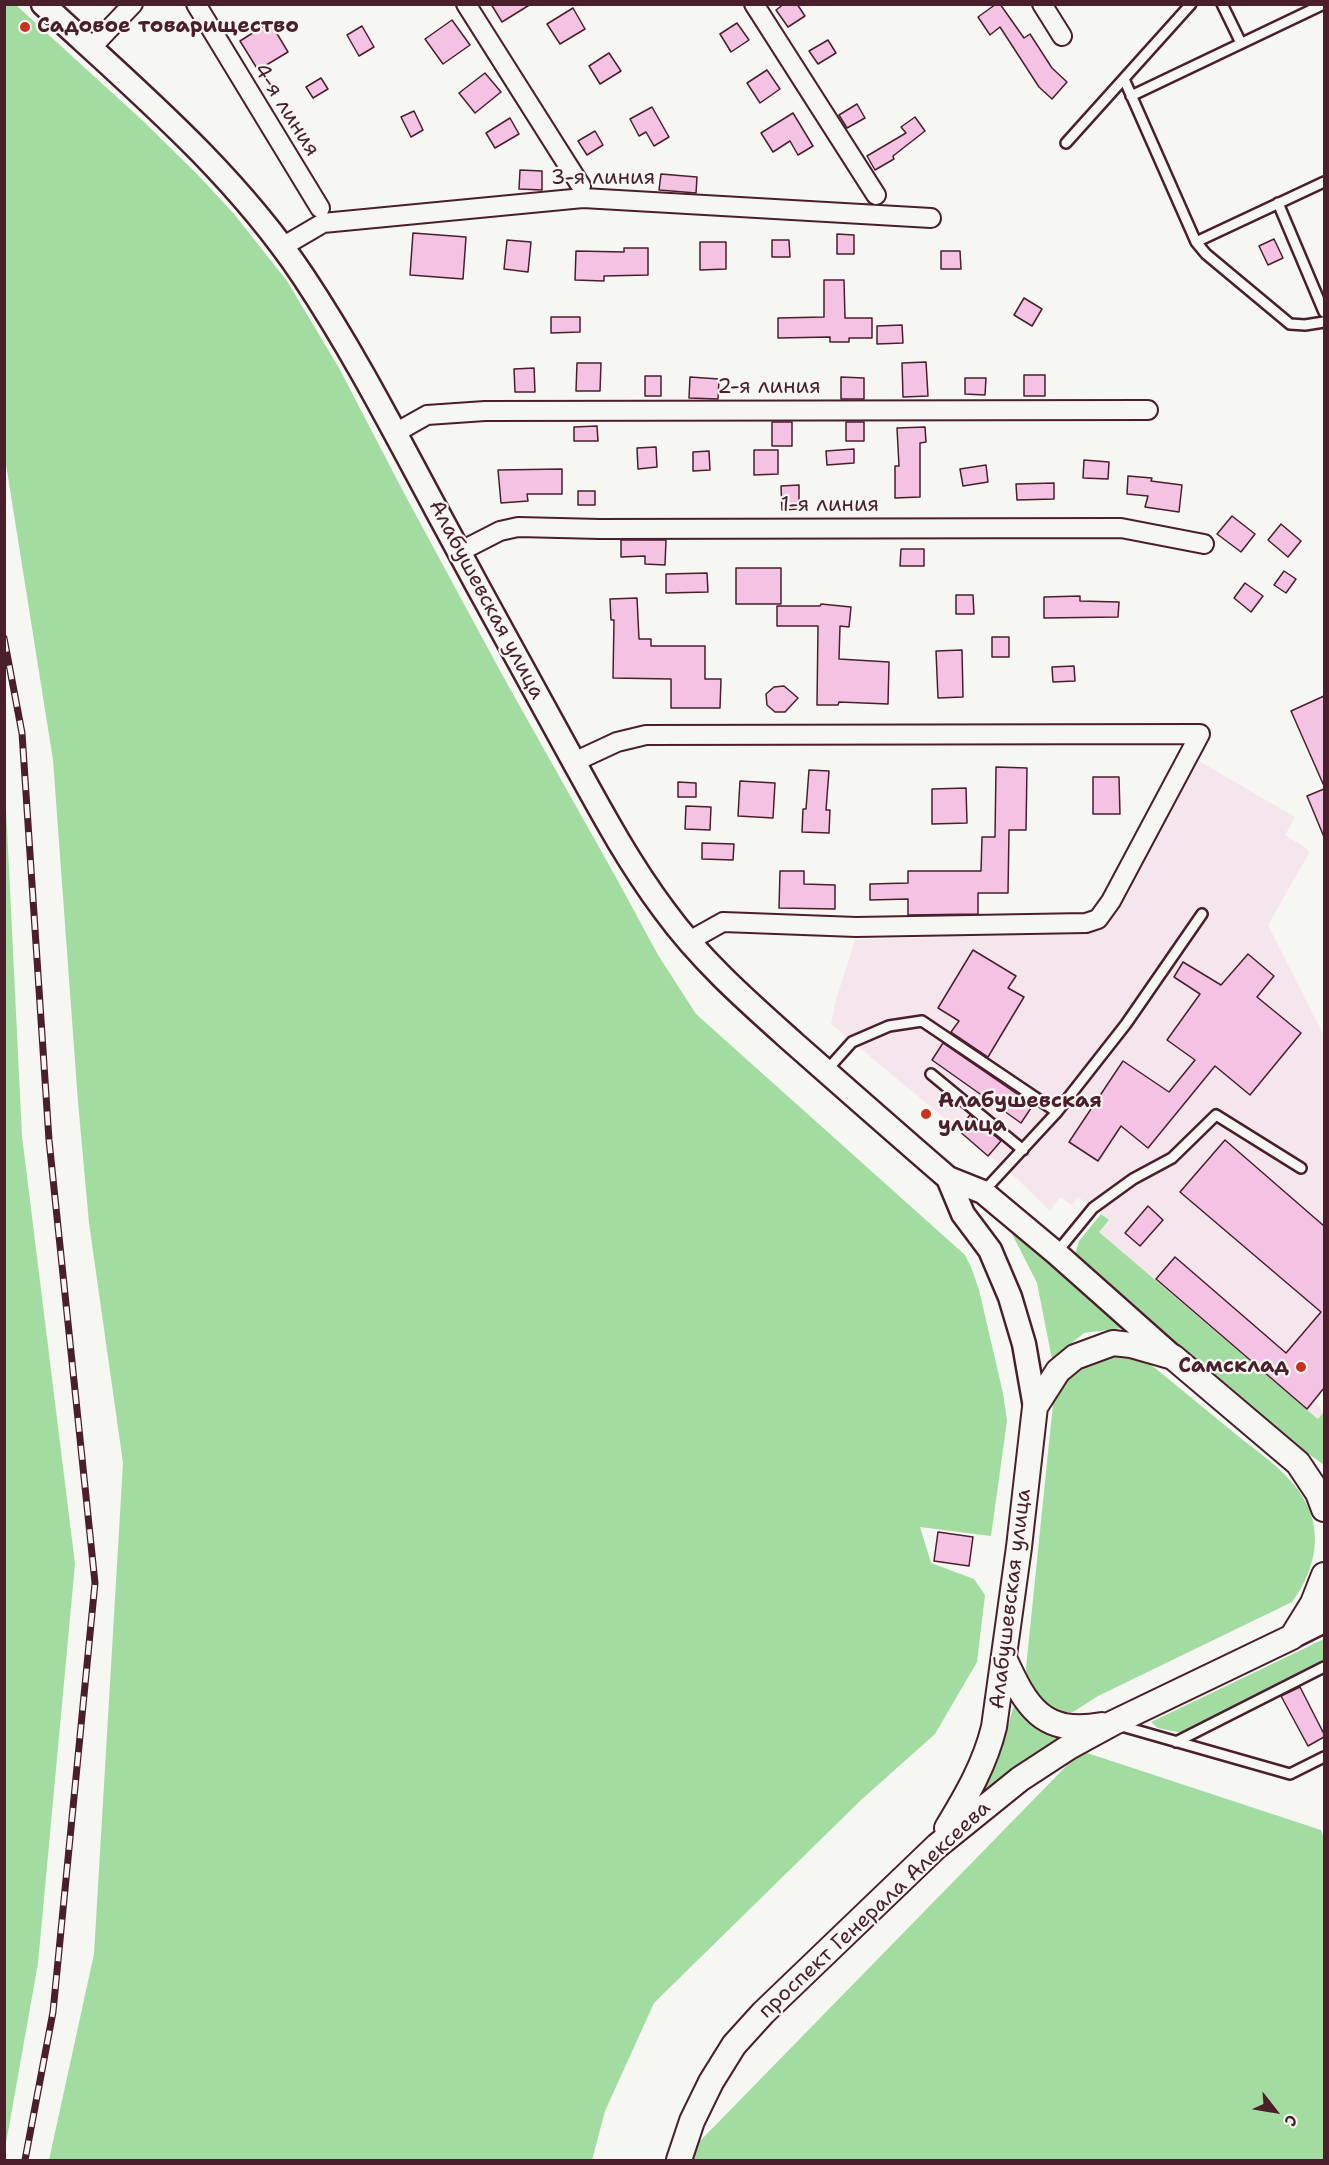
<!DOCTYPE html>
<meta charset="utf-8">
<style>
body{margin:0}
#map{position:relative;width:1329px;height:2165px;overflow:hidden;background:#f6f6f2;font-family:"Shantell Sans",sans-serif}
canvas{display:block}
.frame{position:absolute;inset:0;border:6px solid #4a1f2b;pointer-events:none}
.north{position:absolute;left:1245px;top:2081px;width:60px;height:60px;-webkit-text-stroke:4px #f6f6f2;paint-order:stroke;rotate:121deg;font-size:16px;font-weight:700;line-height:24px;text-align:center;color:#4a1f2b}
.north::after{content:'';display:block;margin:auto;width:21px;height:27px;background:#4a1f2b;clip-path:polygon(50% 0,100% 100%,50% 72%,0 100%)}
</style>
<div id="map">
<canvas width="1329" height="2165"></canvas>
<div class="frame"></div>
<div class="north">С</div>
</div>
<script>
const context = document.querySelector('canvas').getContext('2d');
context.lineJoin = 'round';
function fillPath(path, color) { context.fillStyle = color; context.fill(path, 'evenodd'); }
function trace(path, color, width, dash) { context.strokeStyle = color; context.lineWidth = width; context.lineCap = dash ? 'butt' : 'round'; context.setLineDash(dash || []); context.stroke(path); }
function label(font, color, halo, rows, align = 'center') {
  context.font = font + ' "Shantell Sans",sans-serif'; context.lineWidth = 4.5; context.setLineDash([]); context.textBaseline = 'middle'; context.strokeStyle = halo; context.fillStyle = color; for (const [text, x, y, turn = 0] of rows) {
    context.save(); context.translate(x, y); context.rotate((+turn || 0) * Math.PI / 180); context.textAlign = isNaN(turn) ? turn : align; if (halo) context.strokeText(text, 0, 0); context.fillText(text, 0, 0); context.restore();
  }
}
fillPath(new Path2D(`
 M1199,761L1295,817L1285,835L1306,848L1309,853L1268,925L1324,1036V1388L1314,1401L1324,1412L1319,1419L1099,1232L1109,1220L1078,1197L1072,1205L1060,1197L1050,1211L1015,1177L831,1024L835,1003L855,940L1099,930Z`), '#f5e6ee');
fillPath(new Path2D(`
 M4,5H16L142,120L198,175L234,214L287,281L339,368L404,493L504,678L618,881L658,955L696,1014L965,1255L971,1267L979,1290L1003,1393L1007,1421L991,1536L920,1527L931,1563L974,1579L985,1595L977,1662L935,1734L861,1800L654,2003L605,2111L592,2160H49L94,1954L123,1463L89,1223L78,1102L53,760L5,458Z
 M4,766L22,1136L75,1564L38,1963L5,2149Z
 M1101,1214L1109,1220L1099,1232L1318,1419L1324,1412V1465L1287,1438L1074,1258L1079,1241Z
 M1006,1222L1131,1327L1084,1333L1052,1359L1037,1283Z
 M1115,1353L1141,1359L1155,1368C1183,1391 1210,1413 1238,1436C1254,1449 1273,1462 1287,1477C1325,1515 1322,1561 1292,1602L1098,1696L1073,1712H1058L1044,1705L1027,1682L1026,1668L1054,1394L1074,1369Z
 M1324,1639V1660L1182,1733L1158,1728L1151,1722Z
 M1014,1705C1032,1726 1040,1729 1066,1736L980,1794L1000,1752Z
 M1081,1751L1321,1830L1324,1839V2160H693L699,2142Z`), '#a3dca1');
const building = new Path2D(`
 M491,4H531L502,22Z
 M784,4H797L805,16L788,27L776,10Z
 M996,4H1000L1024,38L1030,34L1052,68L1067,82L1052,99L1039,87L1000,27L990,35L978,17Z
 M573,8L585,29L560,44L547,24Z
 M452,20L470,45L443,64L425,39Z
 M270,22L288,52L258,70L240,41Z
 M737,23L749,40L731,52L720,34Z
 M362,26L374,47L359,56L347,35Z
 M828,40L836,53L818,64L809,51Z
 M609,53L621,71L600,84L589,66Z
 M767,70L780,89L760,103L747,83Z
 M485,73L501,92L475,113L459,93Z
 M321,78L328,89L313,98L306,87Z
 M857,104L865,118L847,128L839,115Z
 M652,107L669,137L654,146L646,132L639,136L630,119Z
 M414,111L423,130L411,137L401,117Z
 M793,113L813,146L798,155L790,141L773,152L761,133Z
 M915,117L925,131L893,156L894,159L875,170L867,156L906,133L901,127Z
 M510,118L519,134L495,148L486,133Z
 M595,131L603,145L587,155L578,141Z
 M520,170L542,171V190L519,189Z
 M661,174L697,177L696,193L659,190Z
 M413,233L466,237L463,279L410,275Z
 M837,234L854,235V254H837Z
 M1274,239L1283,258L1268,265L1259,246Z
 M507,240L531,242L528,272L504,269Z
 M772,240H789L790,257H772Z
 M700,242H726V269L700,270Z
 M624,248H648V275L604,276V281L575,280L576,251L624,252Z
 M941,251H960L961,269H941Z
 M824,280H844L845,318H872V338H849V342H830V337L778,338V318L824,317Z
 M1024,298L1042,309L1032,326L1014,315Z
 M551,317H580V332L551,333Z
 M902,325L903,343L877,344V326Z
 M926,362L928,396L903,397L902,363Z
 M577,363H601L600,391H576Z
 M534,368L535,392H515L514,369Z
 M1024,375H1045V396H1024Z
 M645,376H661V396H645Z
 M690,377L719,379L718,399L689,398Z
 M841,377L864,378V399H841Z
 M965,378H986L985,395L965,394Z
 M772,422H792V446H772Z
 M846,422H864V441H846Z
 M597,426L598,441H574V427Z
 M925,427L926,442L920,443V497L895,498V466H899L897,428Z
 M656,447L657,467L638,469L637,448Z
 M854,449V463L827,465L826,451Z
 M754,450H778V474L754,475Z
 M709,451L710,470L693,471V452Z
 M1084,460L1109,462L1108,479L1083,478Z
 M986,465L988,482L963,486L960,469Z
 M562,469V494H527L528,501L501,503L498,470Z
 M1128,476L1152,478L1151,481L1182,485L1179,512L1145,507L1148,496L1127,494Z
 M1054,483V499L1017,500L1016,484Z
 M799,485V509L782,510L781,486Z
 M578,491H595V505H578Z
 M1232,516L1255,534L1241,552L1217,534Z
 M1281,524L1301,541L1288,557L1268,540Z
 M621,540H666L665,565L645,564V556L621,557Z
 M901,549H924V566H900Z
 M736,568H781V604H736Z
 M1284,571L1296,579L1286,593L1274,585Z
 M707,573L708,592L666,593V574Z
 M1245,583L1263,596L1251,612L1234,598Z
 M956,595H973L974,614H956Z
 M1080,596V601L1119,602L1118,617L1044,618V597Z
 M637,598L639,639H651V646H705V679H721L720,708H671V679L613,678L614,620H611L610,599Z
 M821,604L851,607L849,627L840,626L839,659L889,662L888,704L839,702L838,705H817L818,626H777V606H820Z
 M992,637H1009V657H992Z
 M962,650L963,697L938,698L936,651Z
 M1074,666L1075,681L1053,682L1052,667Z
 M784,686L798,698L785,712H775L767,705L766,694L774,687Z
 M1324,696V786L1291,711Z
 M996,767L1027,768L1026,830H1009L1008,893H978V914L908,915V899L870,900V884L908,883V871H981L982,837H995Z
 M809,770L829,771L826,810H830L829,833L802,832L803,809H806Z
 M1093,777H1119L1120,814H1093Z
 M740,781L775,783L773,818L738,816Z
 M678,782L696,783V797H678Z
 M966,788L967,823L932,824V789Z
 M1324,789V837L1307,796Z
 M686,806L711,807L710,830L685,829Z
 M702,843L734,844L733,860L702,859Z
 M780,871H804V884L835,885V909L779,908Z
 M973,950L1016,976L1008,988L1024,997L988,1057L951,1032L959,1021L938,1008Z
 M1248,954L1274,976L1257,997L1301,1033L1250,1095L1215,1066L1148,1148L1121,1126L1098,1161L1069,1142L1123,1061L1169,1092L1195,1060L1167,1040L1200,994L1174,977L1183,962L1221,985Z
 M943,1043L1033,1105L1021,1123L932,1060Z
 M970,1115L1001,1141L988,1156L958,1130Z
 M1225,1140L1324,1226V1388L1307,1409L1156,1279L1175,1257L1286,1353L1321,1312L1180,1192Z
 M1148,1206L1163,1220L1140,1246L1125,1233Z
 M938,1532L973,1537L969,1566L934,1561Z
 M1300,1687L1324,1734V1737L1308,1746L1281,1696Z`);
fillPath(building, '#f4c2e3');
trace(building, '#4a1f2b', 1.5);
const service = new Path2D(`
 M1222,4L1241,43
 M1124,79L1196,242L1206,254L1290,324L1305,325L1324,322
 M1131,96L1324,4
 M1066,143L1191,4
 M1278,203L1324,312
 M1196,242L1324,182
 M826,1071L852,1042L889,1026L922,1021L1057,1112
 M931,1074L1023,1150
 M983,1192L1057,1112L1126,1024L1202,914
 M1057,1252L1093,1208L1133,1179L1172,1158L1216,1115L1301,1168
 M1118,1725L1290,1774L1324,1757
 M1176,1742L1324,1667`);
const minor = new Path2D(`
 M196,4L320,208
 M466,4L581,186
 M754,4L876,195
 M1042,4L1062,36
 M91,48L133,4
 M282,247L323,223L583,198L931,218
 M395,433L427,415L485,411L1148,410
 M459,552L500,531L518,527L600,529L1121,528L1204,544
 M574,762L617,742L646,735L1200,734L1111,901L1098,919L1086,923L856,927L723,922L689,941`);
const tertiary = new Path2D(`
 M43,4C135,89 233,171 303,276C353,351 394,431 437,511C482,595 528,678 574,762C602,813 629,863 664,910C701,961 748,1002 795,1044C846,1089 897,1134 948,1178L983,1192L1056,1253L1173,1357
 M948,1178L963,1214L990,1250L1010,1297L1024,1344L1035,1407
 M1292,1637L1324,1621`);
const secondary = new Path2D(`
 M1004,1658C1026,1706 1042,1736 1102,1725
 M947,1828C967,1795 985,1764 994,1727L1019,1547L1035,1407L1058,1371L1075,1357L1113,1343L1131,1345L1173,1357L1298,1463L1318,1493L1324,1509
 M679,2160L692,2121L711,2082L734,2045L763,2013L937,1846L1020,1779L1069,1747L1113,1723L1292,1637L1313,1603L1324,1575`);
trace(service, '#4a1f2b', 14);
trace(minor, '#4a1f2b', 22);
trace(tertiary, '#4a1f2b', 27);
trace(secondary, '#4a1f2b', 28);
trace(service, '#f6f6f2', 9);
trace(minor, '#f6f6f2', 18);
trace(tertiary, '#f6f6f2', 22);
trace(secondary, '#f6f6f2', 24);
const rail = new Path2D(`
 M4,638L22,733L49,1140L95,1583L53,2012L25,2160`);
trace(rail, '#4a1f2b', 7);
trace(rail, '#f6f6f2', 4.5, [14]);
for (const [x, y, r, color] of [
 [25,27,6,"#c8321e"],
 [926,1114,6,"#c8321e"],
 [1301,1367,6,"#c8321e"]
]) { const dot = new Path2D(); dot.arc(x, y, r, 0, 2 * Math.PI); context.fillStyle = color; context.fill(dot); trace(dot, '#f6f6f2', 2); }
label('bold 21px', '#4a1f2b', '#f6f6f2', [
 ["Садовое товарищество",37,27],
 ["Алабушевская",938,1102],
 ["улица",938,1126],
 ["Самсклад",1289,1367,"right"]
], 'left');
label('21px', '#4a1f2b', '#f6f6f2', [
 ["4-я линия",286,110,58],
 ["3-я линия",603,179],
 ["2-я линия",769,388],
 ["1-я линия",830,506],
 ["Алабушевская улица",486,600,62],
 ["Алабушевская улица",1011,1599,-83],
 ["проспект Генерала Алексеева",875,1910,-43]
]);
</script>
